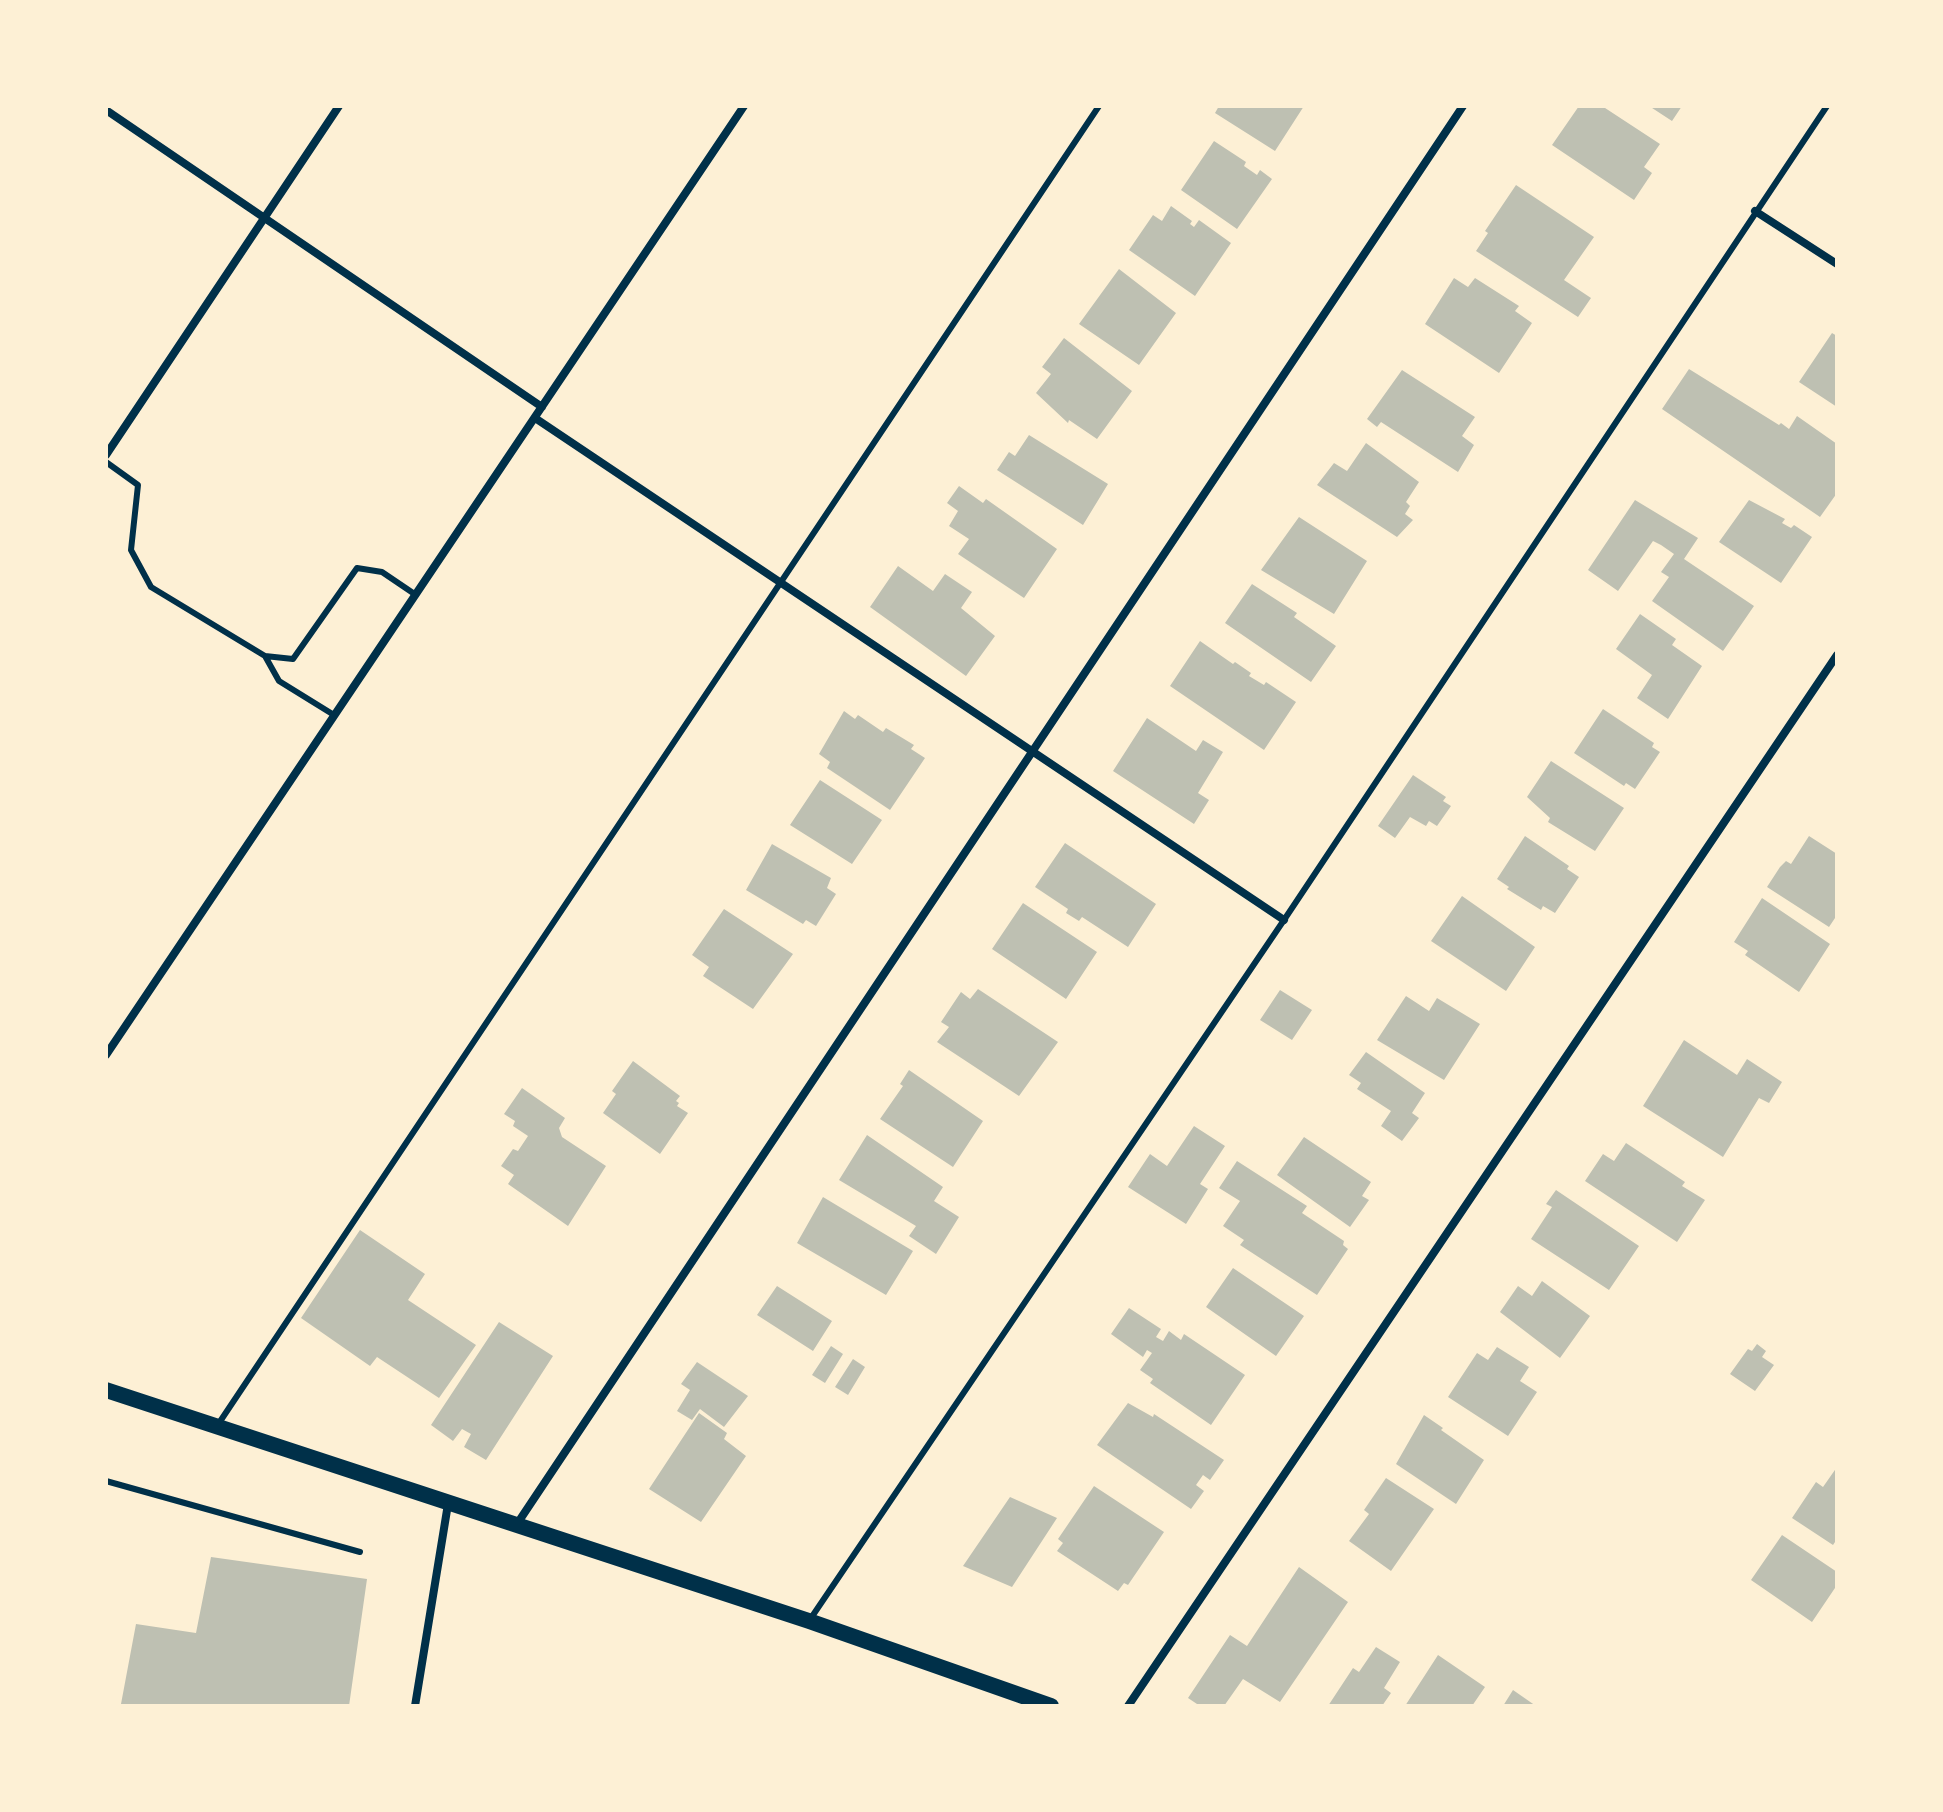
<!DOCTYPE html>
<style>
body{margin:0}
#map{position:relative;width:1943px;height:1812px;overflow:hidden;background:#fdf0d5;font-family:"Asap Condensed",sans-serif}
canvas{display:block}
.frame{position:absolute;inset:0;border:108px solid #fdf0d5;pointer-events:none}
</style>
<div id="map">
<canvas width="1943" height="1812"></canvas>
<div class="frame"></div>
</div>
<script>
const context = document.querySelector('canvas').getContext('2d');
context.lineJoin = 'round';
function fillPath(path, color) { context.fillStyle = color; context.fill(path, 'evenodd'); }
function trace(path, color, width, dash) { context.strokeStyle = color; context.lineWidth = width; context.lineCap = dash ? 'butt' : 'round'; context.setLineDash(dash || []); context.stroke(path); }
fillPath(new Path2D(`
 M1219,106H1304L1275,151L1215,113Z
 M1579,106H1602L1660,144L1644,167L1652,173L1634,200L1552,145Z
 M1649,106H1682L1672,121Z
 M1214,141L1246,162L1244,166L1257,175L1260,170L1272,179L1237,229L1181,190Z
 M1516,185L1594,237L1564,280L1591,298L1578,317L1476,251L1488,233L1485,231Z
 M1171,206L1192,221L1190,224L1194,227L1199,220L1231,243L1195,296L1129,250L1153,215L1162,221Z
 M1119,269L1176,313L1139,365L1079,324Z
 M1454,278L1468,287L1475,278L1519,306L1515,311L1532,323L1499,373L1425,324Z
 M1832,333L1837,336V407L1799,382Z
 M1064,338L1132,391L1097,439L1069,420L1068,423L1036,393L1051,374L1042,367Z
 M1689,369L1779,425L1781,423L1789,429L1797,416L1837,444V493L1820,517L1662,409Z
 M1402,370L1475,417L1462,436L1474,445L1458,472L1381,422L1377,427L1367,419Z
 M1029,435L1108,484L1083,525L997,470L1009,452L1015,456Z
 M1366,443L1419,482L1406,502L1410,506L1405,514L1413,520L1397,537L1317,485L1334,463L1347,471Z
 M959,486L983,503L986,499L1057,549L1024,598L958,554L969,539L949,526L958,511L947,503Z
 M1635,500L1698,538L1684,559L1754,606L1723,651L1652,601L1669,577L1661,572L1674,554L1661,545L1653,541L1618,591L1588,570Z
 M1749,500L1785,519L1782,523L1791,528L1794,525L1812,537L1781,583L1719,542Z
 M1299,517L1367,561L1334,614L1261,570Z
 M898,566L933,591L945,574L972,592L961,608L995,636L966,676L870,607Z
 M1252,584L1297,613L1294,617L1336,646L1311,682L1225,623Z
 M1640,614L1676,639L1672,645L1702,666L1668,719L1637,698L1652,675L1616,649Z
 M1200,641L1233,664L1235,662L1251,673L1249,676L1264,685L1266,682L1296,702L1264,750L1170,686Z
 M1603,709L1654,743L1652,747L1660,752L1635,789L1626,783L1624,786L1574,753Z
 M844,711L855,719L858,715L883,732L886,728L914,745L911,749L925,758L890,810L827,768L830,762L819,754Z
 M1147,718L1196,751L1203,740L1223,752L1198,793L1209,800L1194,824L1113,771Z
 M1551,761L1624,808L1595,851L1548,822L1550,818L1527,797Z
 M1413,775L1446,797L1443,801L1451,806L1437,826L1429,821L1426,826L1410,817L1395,838L1378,826Z
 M820,780L882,820L852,864L790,825Z
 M1525,836L1569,866L1567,869L1579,877L1555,913L1543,906L1541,910L1507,889L1509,887L1497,879Z
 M1809,836L1837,854V915L1829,927L1767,887L1780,867L1786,861L1791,864Z
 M1065,843L1156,904L1128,947L1082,917L1079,921L1066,913L1068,909L1035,887Z
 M772,844L831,878L827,888L836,894L816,926L806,920L803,924L746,890Z
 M1462,896L1535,947L1506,991L1431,941Z
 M1762,898L1830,944L1799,992L1745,955L1748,951L1734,942Z
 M1023,903L1097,952L1066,999L992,949Z
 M724,909L793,954L753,1009L703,976L709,967L692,955Z
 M978,989L1058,1042L1019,1096L937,1042L949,1027L941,1022L961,992L970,999Z
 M1280,990L1312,1010L1292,1040L1260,1020Z
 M1406,996L1429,1011L1437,998L1480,1024L1444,1080L1377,1040Z
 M1684,1040L1737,1075L1747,1059L1782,1082L1769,1103L1759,1098L1723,1157L1643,1106Z
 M1366,1052L1425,1093L1412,1113L1419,1118L1402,1141L1381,1126L1391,1111L1357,1089L1361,1083L1349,1075Z
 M633,1061L680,1096L676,1101L679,1103L677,1106L688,1113L660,1154L603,1113L616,1094L612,1091Z
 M909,1070L983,1121L953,1167L880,1119L903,1086L900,1084Z
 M522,1088L565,1118L559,1128L562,1137L606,1166L568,1226L508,1184L514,1175L501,1166L513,1149L518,1151L528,1136L513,1126L515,1121L504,1114Z
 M1194,1126L1225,1146L1200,1184L1208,1189L1186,1224L1128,1187L1150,1154L1167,1166Z
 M867,1135L943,1187L934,1201L959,1217L936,1254L909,1236L916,1226L839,1180Z
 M1304,1137L1371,1182L1362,1196L1369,1200L1350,1227L1277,1175Z
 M1626,1143L1685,1182L1682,1186L1705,1200L1677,1242L1585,1181L1603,1154L1614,1161Z
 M1237,1161L1307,1206L1302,1213L1344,1241L1343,1245L1348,1249L1317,1295L1240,1245L1244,1240L1223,1226L1240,1201L1219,1188Z
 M1556,1190L1639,1246L1609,1290L1531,1239L1552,1207L1546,1204Z
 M823,1197L913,1251L886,1295L797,1243Z
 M360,1230L425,1274L408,1300L476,1345L439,1398L377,1357L370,1366L301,1318Z
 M1233,1268L1304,1316L1276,1356L1206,1307Z
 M1542,1281L1590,1316L1560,1358L1500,1312L1518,1286L1532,1296Z
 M777,1286L832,1321L813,1351L757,1315Z
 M1129,1308L1161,1329L1156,1337L1163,1341L1169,1331L1181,1340L1184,1334L1245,1375L1211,1425L1150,1383L1153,1379L1140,1370L1152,1353L1147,1350L1143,1357L1111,1334Z
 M499,1322L553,1356L486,1460L464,1447L471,1434L462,1429L453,1441L431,1425Z
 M1757,1344L1766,1351L1762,1357L1774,1365L1755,1391L1730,1374L1748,1349L1752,1351Z
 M831,1346L843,1354L825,1383L812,1375Z
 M1497,1347L1529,1367L1520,1381L1537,1392L1508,1436L1448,1397L1477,1353L1488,1360Z
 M853,1359L865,1367L848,1395L835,1387Z
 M697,1362L748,1396L724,1427L700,1409L692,1420L677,1411L690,1390L681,1384Z
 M1128,1403L1153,1417L1154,1414L1224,1460L1210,1480L1203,1475L1196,1485L1204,1491L1191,1509L1097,1445Z
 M699,1413L727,1433L724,1439L746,1456L701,1522L649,1489Z
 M1424,1415L1443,1428L1441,1430L1484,1460L1456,1504L1396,1464Z
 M1837,1467V1539L1833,1545L1792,1518L1816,1482L1823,1487Z
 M1386,1478L1434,1509L1391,1571L1349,1541L1369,1514L1364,1510Z
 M1094,1486L1164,1532L1128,1585L1124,1583L1118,1591L1057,1551L1063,1543L1058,1539Z
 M1010,1497L1057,1518L1012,1587L963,1566Z
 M1782,1535L1837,1572V1585L1812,1622L1751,1580Z
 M211,1557L367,1579L349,1706L121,1704L136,1624L196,1633Z
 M1299,1567L1348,1602L1280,1702L1243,1679L1224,1706H1200L1188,1698L1230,1635L1247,1646Z
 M1376,1647L1400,1662L1384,1688L1391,1693L1382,1706H1328L1353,1668L1359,1672Z
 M1438,1655L1485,1687L1472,1706H1405Z
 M1513,1690L1536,1706H1503Z`), '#bec0b2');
trace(new Path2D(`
 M106,462L138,485L131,550L151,587L265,656L293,659L357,568L382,572L416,595
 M265,656L279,681L334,715
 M219,1423L1099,106
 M106,1481L360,1552
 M811,1618L1284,920L1827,106`), '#003049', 6);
trace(new Path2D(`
 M106,110L542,407
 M1755,211L1837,264
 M535,418L1284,920
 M106,455L339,106
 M106,1055L744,106
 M517,1524L1463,106
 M415,1706L448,1504
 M1128,1706L1837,655`), '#003049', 8);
trace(new Path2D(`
 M106,1390L809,1621L1051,1706`), '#003049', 16);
</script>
